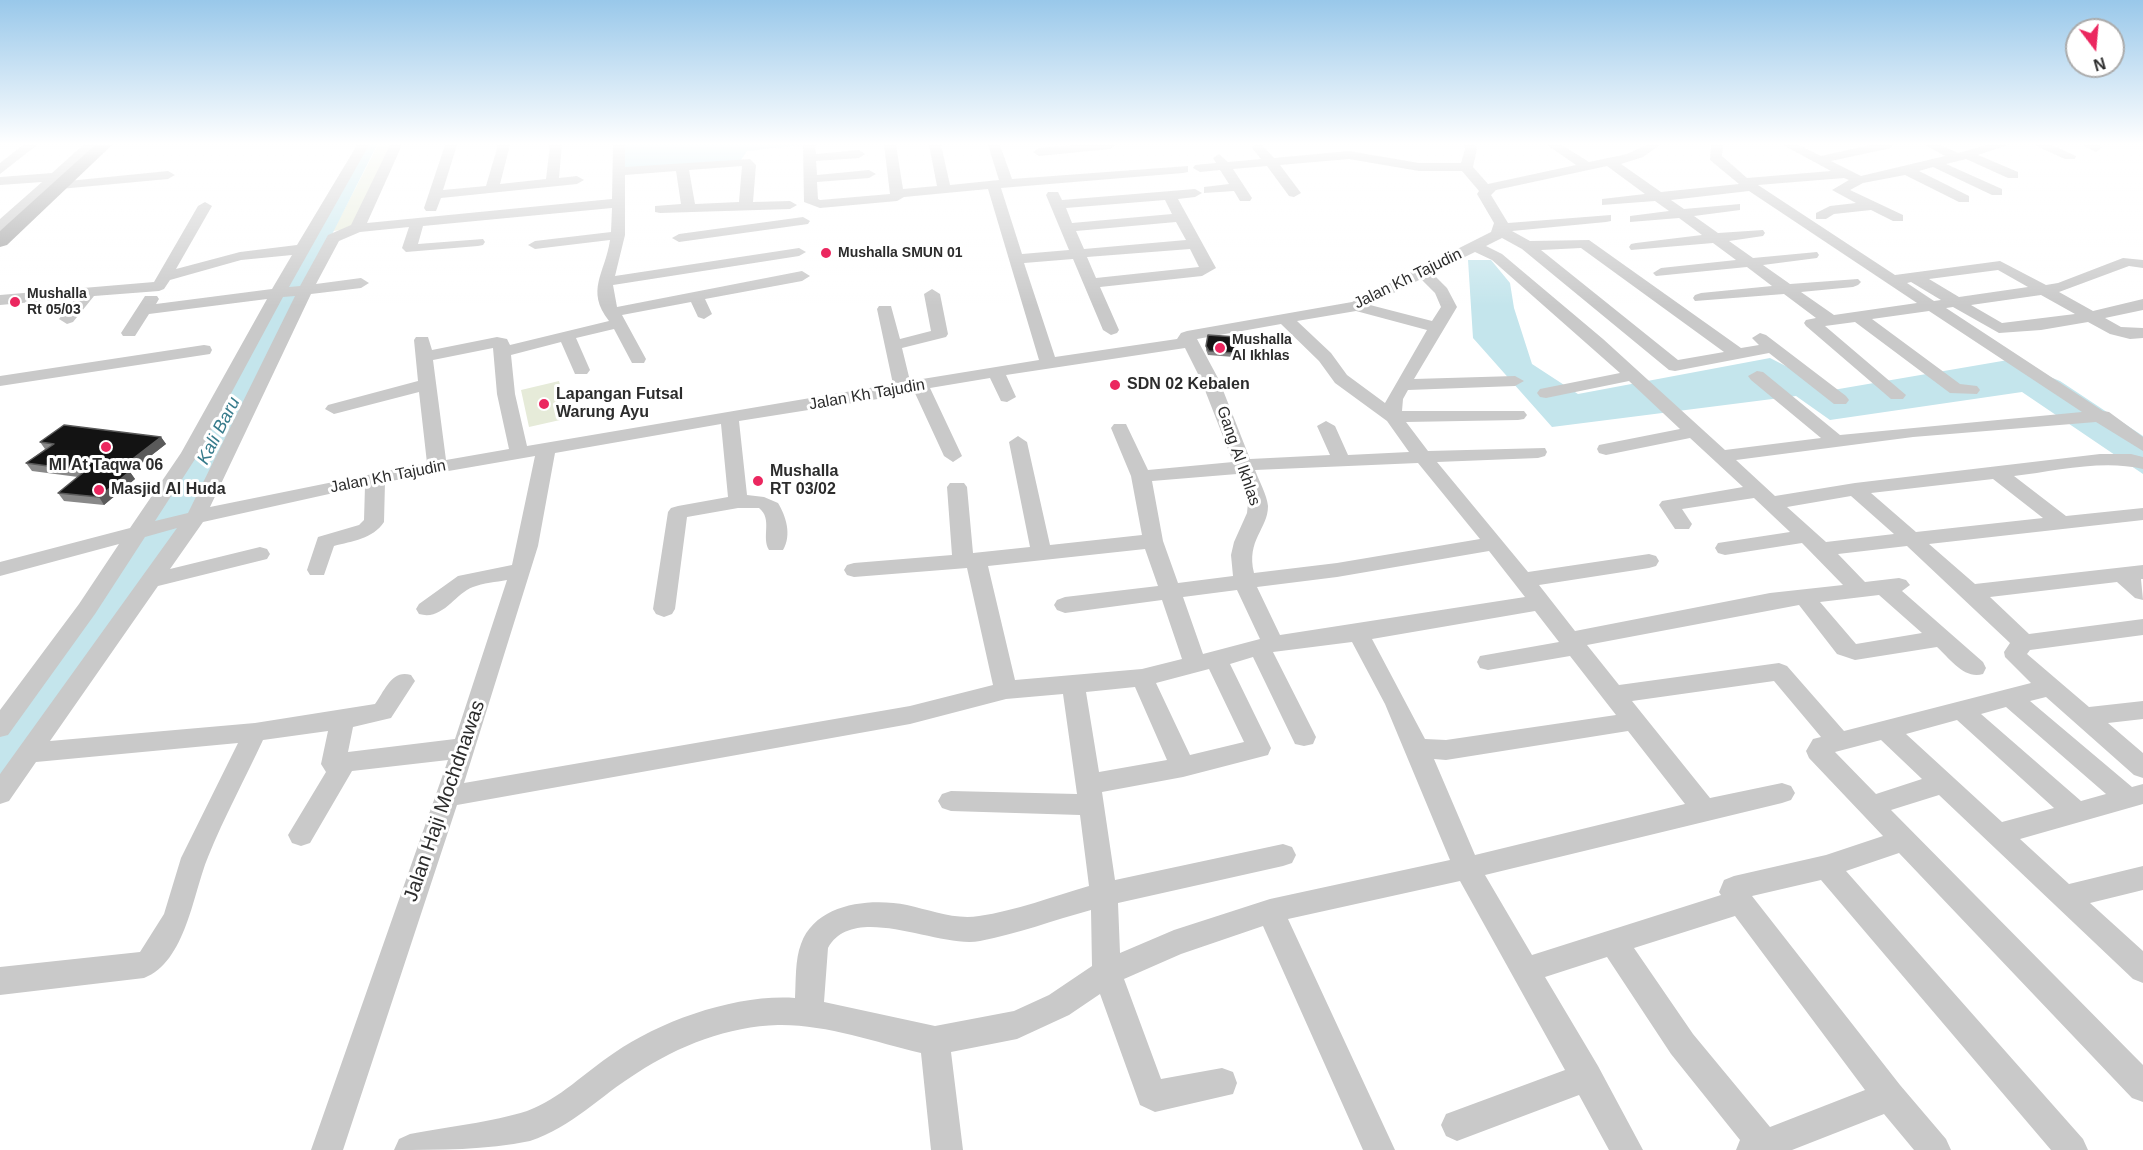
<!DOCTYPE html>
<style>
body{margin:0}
#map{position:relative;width:2143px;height:1150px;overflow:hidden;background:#fff;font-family:Arial,sans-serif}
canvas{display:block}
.north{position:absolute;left:2065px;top:18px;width:60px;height:60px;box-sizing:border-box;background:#fff;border:2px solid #ababab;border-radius:50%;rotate:164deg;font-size:16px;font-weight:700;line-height:24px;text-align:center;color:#2c2c2c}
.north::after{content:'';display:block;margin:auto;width:21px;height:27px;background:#eb275f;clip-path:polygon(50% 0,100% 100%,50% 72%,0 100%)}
</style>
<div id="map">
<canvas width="2143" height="1150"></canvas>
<div class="north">N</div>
</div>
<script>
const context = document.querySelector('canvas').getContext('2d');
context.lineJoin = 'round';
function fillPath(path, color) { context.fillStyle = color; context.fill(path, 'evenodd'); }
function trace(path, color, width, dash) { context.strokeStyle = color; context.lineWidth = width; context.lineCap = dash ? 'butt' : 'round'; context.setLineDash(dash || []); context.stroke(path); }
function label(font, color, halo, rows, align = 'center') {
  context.font = font + ' Arial,sans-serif'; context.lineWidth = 6; context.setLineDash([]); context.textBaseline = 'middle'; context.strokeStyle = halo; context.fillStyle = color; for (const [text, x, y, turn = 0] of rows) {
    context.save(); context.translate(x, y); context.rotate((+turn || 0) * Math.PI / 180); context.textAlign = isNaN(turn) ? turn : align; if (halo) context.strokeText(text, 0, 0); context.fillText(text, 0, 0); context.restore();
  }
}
fillPath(new Path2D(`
 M378,145H396L357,228L333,231Z
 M559,381L569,418L529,427L521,390Z`), '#e6ebd9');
fillPath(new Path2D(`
 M625,145H803L747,151L741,160L624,169Z
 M1468,260H1491L1510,283L1514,308L1532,364L1578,394L1770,358L1833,390L2008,360L2060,381L2143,436V474L2022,392L1830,420L1796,396L1552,427L1473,338Z`), '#c4e5ec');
fillPath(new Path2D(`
 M357,145H377L197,503L14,770L0,774V729L168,500Z`), '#c4e5ec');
fillPath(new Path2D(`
 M23,145H37L0,174V163Z
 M83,145H96L67,173V179L58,182L168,171L175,175L168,179L60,189L54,185L5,230L0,231V219L42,182L0,185V177L52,173Z
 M357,145H369L289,287L300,286L328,235L351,225L390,145H402L367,223L612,199L613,145H625V167L750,159L756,165L753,202L790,201L797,205L790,209L660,213L655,212V206L681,204L676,171L625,175V235L615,276L799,248L806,252L799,256L613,285L617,307L802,271L810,276L802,281L705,299L712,314L704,319L698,317L691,302L622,315L646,359L644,363H632L614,329L576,338L590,370L587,374H575L561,342L511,355L515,394L527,446L893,384L877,309L879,306H891L900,339L931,331L924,294L932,289L940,294L948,334L946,337L902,348L910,381L1039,360L988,189L904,197L897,201L820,208L804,202L803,145H815L816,154L859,150L865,154L859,158L816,161L817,175L869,170L876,174L869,178L817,182L818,199L820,200L890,194L884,145H896L903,189L937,186L929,145H941L950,185L999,180L988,145H1000L1012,179L1188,166V172L1183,173L1001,188L1022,254L1069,250L1046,195L1048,192H1058L1062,200L1195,189L1202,193L1195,197L1178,199L1216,268L1202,276L1100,287L1119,330L1117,333L1111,335L1103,330L1073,259L1024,263L1055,357L1177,339L1181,333L1187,331L1352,302L1491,232L1494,223L1477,194L1479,191L1462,171H1419L1349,159L1280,165L1301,193L1294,197L1289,196L1267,166L1233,169L1252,198L1250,201H1240L1234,191L1204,193V187L1229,184L1220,170L1200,172L1193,168L1195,165L1216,163L1213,158L1219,154L1228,162L1261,159L1252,148L1255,145H1262L1274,158L1349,151L1419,163H1461L1465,149L1463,145H1475L1477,149L1473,167L1488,184L1576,165L1547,145H1562L1589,162L1627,154L1646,145H1660L1643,157L1621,164L1661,192L1739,184L1710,160L1711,145H1723L1722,156L1747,178L1831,171L1783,145H1799L1821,156L1870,145H1893L1891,148L1831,161L1861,176L1945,156L1925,145H1941L1958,153L1987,145H2007L1978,155L2018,172V178H2008L1966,159L1946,164L2002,189V195H1992L1933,167L1919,171L1969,196V202H1959L1905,175L1863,183L1850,190L1903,215V221H1893L1871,210L1834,214L1826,219H1816V213L1830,206L1856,203L1832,190L1849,180L1844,178L1758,185L1895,275L2000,261L2046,285L2058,283L2123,258L2143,260V268L2129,266L2059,292L2093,311L2143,299V310L2105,318L2121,327L2143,328V338L2130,339L2110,334L2088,322L2041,330L1999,333L1953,307L1946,308L2103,411L2109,412L2143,437V451L2096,422L1913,437L1736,460L1775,496L1855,483L2100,454H2131L2143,457V469C2103,459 2055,471 2014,476L2066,516L2143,508V520L1929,544L1975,584L2143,565V579H2141L2143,600L2135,598L2117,582L1990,597L2029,634L2143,619V635L2030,650L2027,654L2089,707L2143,701V719L2108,723L2143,753V778L2134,775L2046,697L2030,701L2132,787L2143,784V804L2020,839L2069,884L2143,866V890L2090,903L2143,951V983L2133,979L1939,795L1891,810L2143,1065V1102L2132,1098L1899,853L1846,871L2083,1139L2088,1150H2051L1821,880L1752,896L1900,1085L1946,1139L1951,1150H1914L1884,1114L1792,1150H1736L1740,1140L1671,1054L1607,957L1545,977L1598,1066L1643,1150H1609L1579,1095L1457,1141L1446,1136L1441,1125L1446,1114L1565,1070L1460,881L1288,919L1395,1150H1363L1263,926L1181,954L1124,979L1161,1079L1222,1068L1233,1072L1237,1083L1233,1094L1155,1112L1140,1105L1100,994L1069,1015L1017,1039L951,1052L963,1150H931L921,1053C875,1042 825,1024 778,1025C729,1026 678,1046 637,1073C600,1096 572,1127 530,1141C487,1150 438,1150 394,1150L399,1139L410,1134C446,1127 493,1122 527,1111C560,1099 585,1072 614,1053C662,1020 737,994 795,998C796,981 795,959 801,944C816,903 870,898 907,905C930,910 955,920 979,916C1015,911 1054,896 1089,886L1080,815L951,811L942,808L938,801L942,794L951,791L1077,794L1063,694L1006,699L910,724L457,805L343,1150H311L448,760L352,771L310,843L301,846L292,843L288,835L326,772L321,764L328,731L263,740C245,779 224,817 208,857C193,893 186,962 144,978L0,995V967L140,952L164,914L181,858L238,743L36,762L9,801L0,804V774L177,528L145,537L95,614L8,735L0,737V710L79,604L119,544L0,576V562L130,528L181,453L267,299L149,314L135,336H123L121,333L145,296H157L159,299L156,304L272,289L292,255L241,260L170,280L164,289L159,291L94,296L73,322L67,324L59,319L76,298L0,305V295L154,282L198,206L205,202L212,206L176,269L240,252L297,245ZM742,166L739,202L695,204L689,170ZM1607,166L1645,194L1602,199V205L1655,201L1669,211L1630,216V222L1679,218L1702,235L1636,243L1631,244L1629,247L1631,250L1713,243L1736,260L1661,268L1653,273L1656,276L1747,267L1772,286L1701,293L1695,295L1693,298L1695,301L1784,294L1816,318L1806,320L1804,323L1806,326L1891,399H1903L1906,395L1825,326L1855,322L1950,393L1977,394L1980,390L1977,386L1960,384L1872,319L1929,311L2082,412L1840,435L1763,372L1757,371L1748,376L1751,380L1821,438L1725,450L1603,339L1502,254L1486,246L1502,238L1522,249L1669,370L1675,371L1769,353L1834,404H1846L1849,400L1846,396L1766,335L1760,333L1752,338L1759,345L1741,348L1589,240L1530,241L1512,231L1606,222L1611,221V215L1508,223L1491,195L1496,190ZM1749,191L1917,303L1834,315L1801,292L1853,287L1858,285L1861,282L1858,279L1790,284L1763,265L1817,258L1819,255L1817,252L1753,258L1729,241L1763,236L1765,233L1763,230L1718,233L1694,216L1740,210V204L1684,209L1671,200ZM1165,200L1172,214L1072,223L1066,208ZM612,208L611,232L535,241L528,245L535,249L610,240C605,274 585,290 609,321L510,345L507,339L497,337L432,350L428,337H416L414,340L418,381L328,405L325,409L334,414L419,392L427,463L210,507L311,294L361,288L369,283L361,278L316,284L339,241L360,232L409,227L402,248L406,252L478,246L483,245L485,242L483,239L418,244L423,226ZM1176,222L1186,240L1084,249L1076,231ZM1581,248L1724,352L1678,360L1541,250ZM1190,249L1199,267L1096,278L1087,257ZM1475,252L1492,260L1620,373L1540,389L1537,393L1540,397L1546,398L1629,381L1680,429L1599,445L1597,449L1599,453L1606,455L1690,438L1743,487L1662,501L1659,505L1675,529H1689L1692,524L1682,509L1754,498L1790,532L1718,543L1715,548L1718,553L1725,555L1802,543L1843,585L1770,593L1575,631L1539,585L1649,568L1656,566L1659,561L1656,556L1649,554L1528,572L1437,462L1538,458L1545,456L1547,452L1545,448L1428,451L1406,422L1518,420L1524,419L1527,415L1524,411H1402L1403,399L1408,390L1515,386L1524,381L1515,376L1414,379L1457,307L1447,288L1432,273ZM1998,270L2028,287L1959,297L1929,279ZM1421,279L1435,293L1441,307L1432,321L1370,305ZM1911,282L1941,300L1934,301L1907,283ZM2041,295L2075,314L2002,323L1971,305ZM295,296L188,513L155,521L199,453L283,297ZM1356,311L1427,330L1385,403L1347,375L1331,353L1297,321ZM1281,324L1319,361L1335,383L1387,421L1409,452L1348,455L1335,426L1326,421L1317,426L1330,455L1250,459L1219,380L1197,339ZM493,348L497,394L509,449L446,460L433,360ZM1185,348L1201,380L1233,462L1148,470L1126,424H1114L1111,428L1131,476L1142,535L1050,545L1027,442L1018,436L1009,442L1030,547L973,553L967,487L964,483H950L947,487L952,555L854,563L847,565L844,570L847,575L854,577L967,568L993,685L910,706L464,783L538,546L555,453L721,424L728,497L678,506L671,508L668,512L653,609L656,614L664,617L672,614L675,609L687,517L738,508H759C773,519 761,537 769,550H783C792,535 786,516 778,503L764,497L747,495L739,421L903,395L914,391L944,456L953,462L962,456L930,388L990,378L1001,401L1007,402L1016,397L1006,375ZM535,456L512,565L458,576L419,604L416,609L419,614C443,621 454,594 473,587C483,583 496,582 507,580L455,739L348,752L353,727L391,718L415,681L411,675C392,669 385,690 375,704L255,723L50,741L158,586L267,559L270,554L267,549L260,547L170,569L203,522L365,486L364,520L359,525L318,537L307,570L310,575H324L334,546C352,541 373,539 384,522L385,482ZM1418,463L1480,539L1337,563L1254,573C1246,540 1268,529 1268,506C1267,495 1259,481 1255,470ZM1237,474L1248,503L1247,513L1234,542L1231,555L1233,576L1178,583L1163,541L1152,481ZM1993,479L2043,518L1916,532L1871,493ZM1851,496L1894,534L1826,542L1787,507ZM1907,546L2010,643L2004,652L2005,657L2031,683L1844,731L1787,666L1779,663L1619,685L1587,645L1799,605L1837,654L1855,660L1937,647C1950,659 1965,680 1983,674L1986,668L1983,662L1902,591L1910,585L1906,580L1899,578L1865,582L1838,554ZM1145,549L1158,586L1065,597L1057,600L1054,605L1057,610L1065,613L1162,600L1182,659L1142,669L1015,680L988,566ZM1489,551L1525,597L1280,635L1257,587L1337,577ZM1237,590L1260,639L1203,654L1183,597ZM1879,595L1922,633L1856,644L1820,602ZM1535,611L1559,642L1480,656L1477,662L1480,668L1488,670L1570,656L1616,715L1446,740L1425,739L1372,639ZM1352,642L1385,704L1450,860L1270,899L1174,930L1120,953L1118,903L1283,866L1292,863L1296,855L1292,847L1283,844L1115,880L1102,792L1183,777L1268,755L1271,748L1230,664L1253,657L1295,744L1304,746L1313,744L1316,737L1273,652ZM1209,669L1244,742L1190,755L1156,683ZM1774,681L1821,737L1813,739L1806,751L1809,758L1883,836L1826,855L1734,876L1724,880L1719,892L1721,895L1532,955L1485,875L1782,803L1791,800L1795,793L1791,786L1782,783L1710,798L1632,701ZM1135,687L1167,760L1099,772L1086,692ZM2006,707L2106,794L2081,801L1981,714ZM1957,720L2054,808L2002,822L1906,734ZM1628,731L1685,804L1475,855L1434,759L1446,760ZM1881,740L1922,779L1876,794L1835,752ZM1091,910L1092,966L1049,995L1014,1011L935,1026L824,1002L828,948C854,901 939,949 980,941C1017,934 1054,920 1091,910ZM1735,916L1865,1090L1770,1127L1693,1034L1634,948Z
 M445,145H457L443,190L486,186L498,145H510L500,184L546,179L550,145H562L559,178L577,176L584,180L577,184L441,198L436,211H426L424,208Z
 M1072,145H1116L1110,149L1039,156L1033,152L1039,148Z
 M2034,145H2052L2076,156L2075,159H2065Z
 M2082,145H2099L2102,148L2096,152Z
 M803,217L810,221L808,224L679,242L672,238L679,234Z
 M204,345L210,346L212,350L210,354L0,386V376Z`), '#c9c9c9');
fillPath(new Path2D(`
 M95,145H112L7,245L0,247V231Z`), '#a4a4a4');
fillPath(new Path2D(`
 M1208,335L1236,337L1234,357L1208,355L1206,350Z
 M161,437L166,444L130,472L135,479L104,505L64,501L58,493L78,477L32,471L26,463L45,449L40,442Z`), '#898989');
fillPath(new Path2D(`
 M161,437L166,444L130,472L135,479L104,505L99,497L117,471Z`), '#5a5a5a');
const building = new Path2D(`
 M1208,335L1236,337L1234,353L1209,351L1206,346Z
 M64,425L161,437L117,471L129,472L99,497L58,493L85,471L26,463L54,444L40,442Z`);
fillPath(building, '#131313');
trace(building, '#5a5a5a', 1.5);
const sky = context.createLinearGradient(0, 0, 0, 306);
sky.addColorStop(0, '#99c8ea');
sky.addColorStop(0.47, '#fff');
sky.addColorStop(1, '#ffffff00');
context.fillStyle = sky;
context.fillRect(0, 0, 2143, 306);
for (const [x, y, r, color] of [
 [826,253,6,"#eb275f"],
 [15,302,6,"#eb275f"],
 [1220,348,6,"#eb275f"],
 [1115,385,6,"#eb275f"],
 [544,404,6,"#eb275f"],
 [106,447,6,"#eb275f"],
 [758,481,6,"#eb275f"],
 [99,490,6,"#eb275f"]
]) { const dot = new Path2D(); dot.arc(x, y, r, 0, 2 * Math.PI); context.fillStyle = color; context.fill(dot); trace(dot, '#fff', 2); }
label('bold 14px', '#2c2c2c', '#fff', [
 ["Mushalla SMUN 01",838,253],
 ["Mushalla",27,294],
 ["Rt 05/03",27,310],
 ["Mushalla",1232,340],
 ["Al Ikhlas",1232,356]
], 'left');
label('16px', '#2c2c2c', '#fff', [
 ["Jalan Kh Tajudin",1408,279,-26],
 ["Jalan Kh Tajudin",867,395,-10],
 ["Gang Al Ikhlas",1238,456,71],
 ["Jalan Kh Tajudin",388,477,-11]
]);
label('bold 16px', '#2c2c2c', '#fff', [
 ["SDN 02 Kebalen",1127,385],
 ["Lapangan Futsal",556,395],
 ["Warung Ayu",556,413],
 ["MI At Taqwa 06",106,466,"center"],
 ["Mushalla",770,472],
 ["RT 03/02",770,490],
 ["Masjid Al Huda",111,490]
], 'left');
label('italic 18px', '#367b8b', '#fff', [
 ["Kali Baru",219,431,-63]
]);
label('20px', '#2c2c2c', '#fff', [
 ["Jalan Haji Mochdnawas",445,801,-71]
]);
</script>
